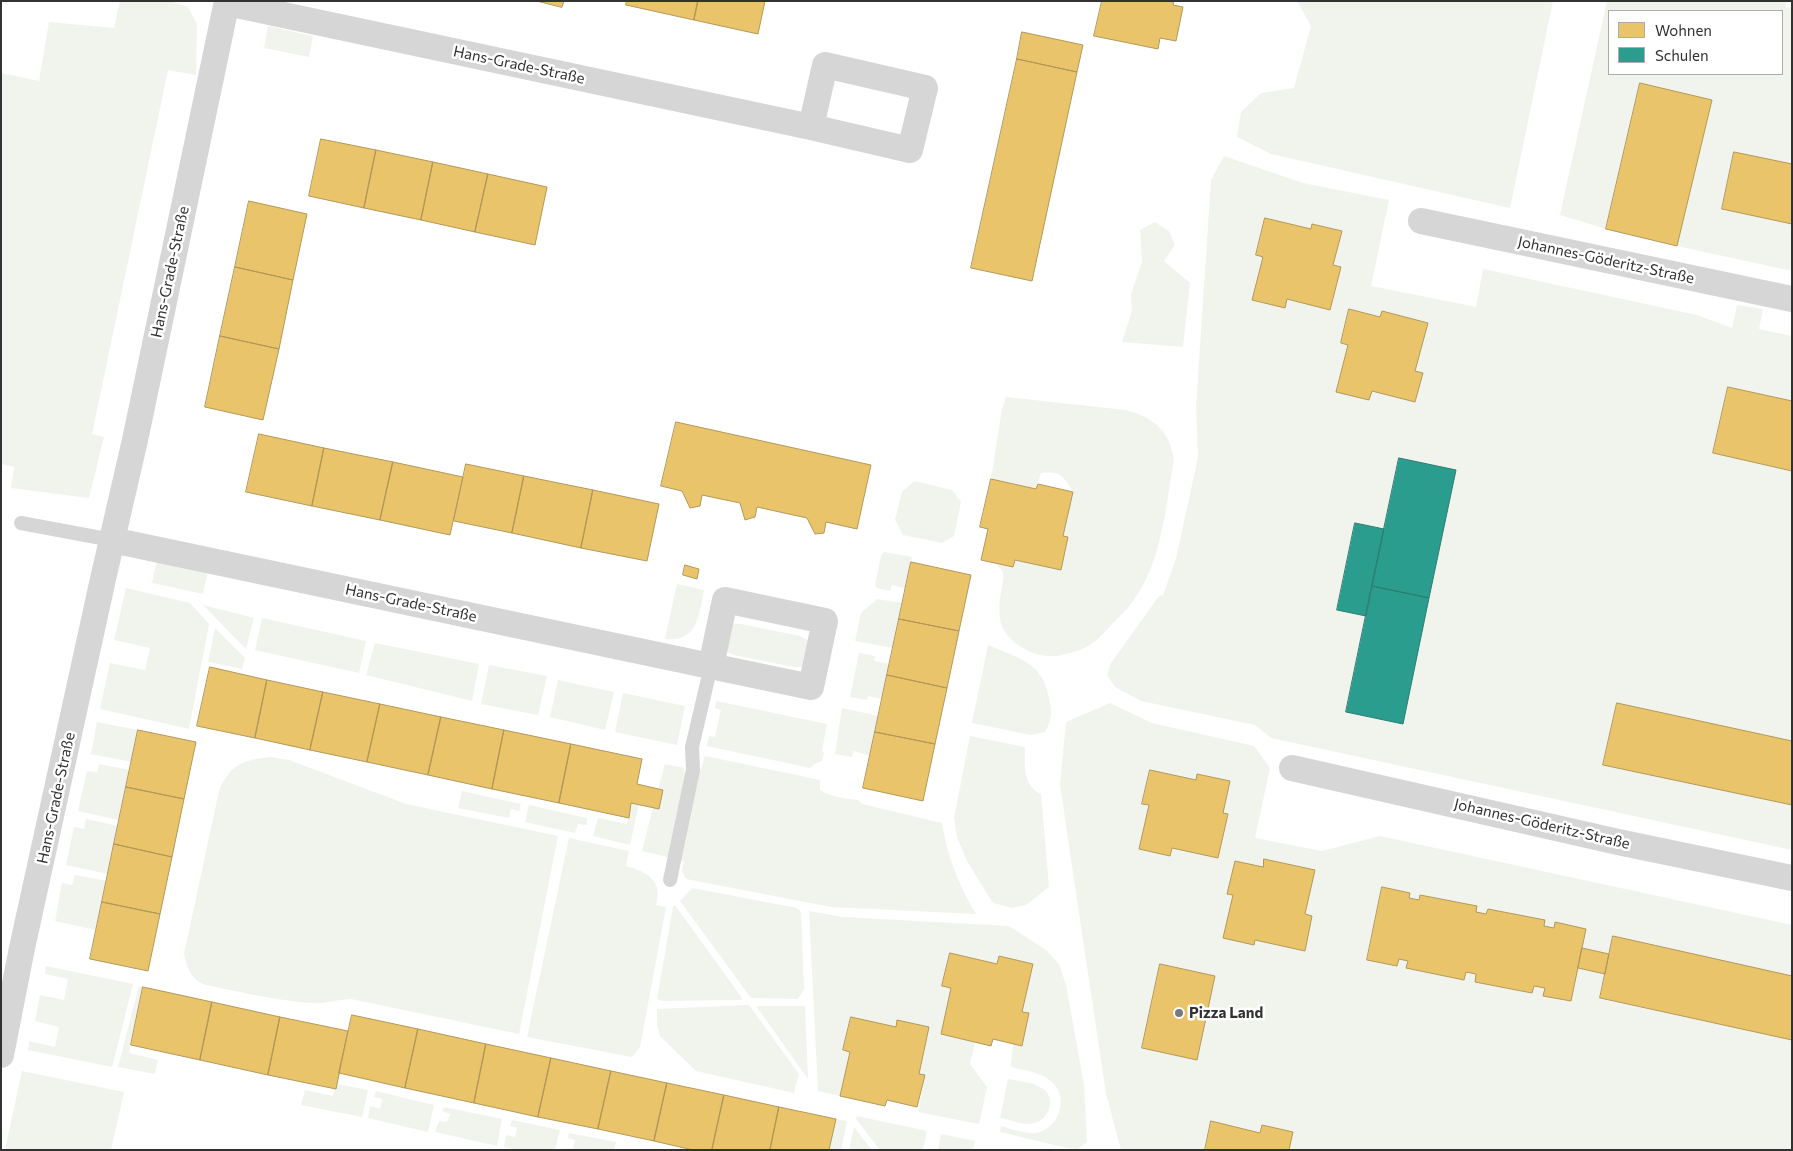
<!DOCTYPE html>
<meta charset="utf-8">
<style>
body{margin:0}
#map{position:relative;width:1793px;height:1151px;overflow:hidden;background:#fff;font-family:Commissioner,sans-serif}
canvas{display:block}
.frame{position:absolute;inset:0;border:2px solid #323232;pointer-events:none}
.legend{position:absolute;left:1608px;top:10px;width:175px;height:65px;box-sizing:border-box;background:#fff;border:1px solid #adadad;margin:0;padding:6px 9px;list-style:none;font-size:15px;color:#323232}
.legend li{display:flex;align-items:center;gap:10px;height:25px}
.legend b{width:25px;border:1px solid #adadad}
</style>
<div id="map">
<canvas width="1793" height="1151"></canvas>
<div class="frame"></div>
<ul class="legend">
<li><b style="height:14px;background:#e9c46a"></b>Wohnen</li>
<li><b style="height:14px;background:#2a9d8f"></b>Schulen</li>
</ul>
</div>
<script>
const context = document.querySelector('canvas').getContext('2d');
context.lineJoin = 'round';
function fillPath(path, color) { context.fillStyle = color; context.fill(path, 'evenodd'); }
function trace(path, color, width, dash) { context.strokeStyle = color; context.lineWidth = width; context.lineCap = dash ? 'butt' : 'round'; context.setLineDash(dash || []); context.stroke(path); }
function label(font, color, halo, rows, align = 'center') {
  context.font = font + ' Commissioner,sans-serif'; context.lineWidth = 5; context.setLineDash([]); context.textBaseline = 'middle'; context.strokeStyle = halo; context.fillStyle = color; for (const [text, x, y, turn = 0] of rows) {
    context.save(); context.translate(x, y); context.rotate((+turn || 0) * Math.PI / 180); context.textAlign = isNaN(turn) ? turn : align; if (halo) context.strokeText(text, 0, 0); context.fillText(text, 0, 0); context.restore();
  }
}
fillPath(new Path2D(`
 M120,1H170L188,7L197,24L196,75L168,70L92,434L104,437L89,498L11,488L14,467L1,464V73L39,81L49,22L114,28Z
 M1297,1H1553L1510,208L1271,154L1237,137L1241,112L1261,93L1294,88L1311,26Z
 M1607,1H1787L1786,7L1792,8V271L1677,246L1712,101L1640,84L1606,229L1560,215ZM1609,11H1782V74H1609Z
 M268,26L313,36L309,57L264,48Z
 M1224,156L1303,183L1389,200L1371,286L1476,307L1483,269L1697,315L1732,328L1737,305L1763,309L1759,329L1792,336V401L1728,387L1713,453L1792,471V741L1617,703L1603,765L1792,805V850L1271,738L1255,725L1141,701L1115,687L1107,675L1111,663L1159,596L1163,595L1176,559L1198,457L1196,406L1211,180ZM1266,218L1311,229L1312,224L1342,231L1333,265L1341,267L1330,310L1287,299L1284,308L1252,300L1263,257L1256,255ZM1350,309L1380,317L1382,311L1427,323L1415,371L1423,373L1415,402L1372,391L1369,400L1336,392L1348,345L1341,343ZM1456,470L1403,724L1346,712L1366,616L1337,610L1355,523L1384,529Z
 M1155,222L1169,231L1175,245L1164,261L1190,283L1183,347L1122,342L1132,311L1131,294L1142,261L1140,230Z
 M1006,397L1126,410C1153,417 1169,430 1174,459C1166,504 1162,561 1135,598C1130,607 1122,614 1115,621C1097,641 1090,649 1062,655C1042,660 1017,649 1005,632C997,620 999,601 1002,587C1003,582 1004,577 1003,572C1001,568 998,567 996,564L1013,567L1015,560L1061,570L1068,537L1063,536L1073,492C1063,475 1060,471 1041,473L1036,489L991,479L1002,409Z
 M914,481L952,490L961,502L954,536L942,543L903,535L895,520L902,492Z
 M884,552L912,557L905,588L892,585L890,591L877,588L875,585L881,556Z
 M157,560L208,571L203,594L152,583Z
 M677,584L704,590C699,614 698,643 665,639Z
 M126,588L190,603L209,624L189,729L100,709L110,663L145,670L150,648L114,640Z
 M877,599L903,603L893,648L855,641L861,613Z
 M203,605L254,618L246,649Z
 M262,618L366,641L359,673L255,650Z
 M733,624H741L800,636L807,640L812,647L809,662L802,667H794L734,655L727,652Z
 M215,628L245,658L242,669L208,662Z
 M375,643L479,664L472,701L366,675Z
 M988,645C1019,659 1042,661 1049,698C1052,711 1052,720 1045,732L1031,735L972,723Z
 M859,653L875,656L874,661L890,664L882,699L868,696L867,700L850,697Z
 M489,665L547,676L538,715L481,704Z
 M558,680L614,692L605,730L550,717Z
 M623,693L685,706L677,745L615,732Z
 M716,701L827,724L822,751L824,753L822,761L814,764L810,768L707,746L709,736L715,737L721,710L715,708Z
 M1110,703L1152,723L1254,746L1270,768L1255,838L1322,851L1380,836L1792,925V976L1609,954L1582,948L1585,929L1555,923L1554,928L1544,926L1545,920L1488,909L1486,914L1476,912L1477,906L1420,895L1419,900L1409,898L1410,893L1382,887L1367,959L1397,966L1399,959L1408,961L1406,968L1464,980L1466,972L1476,974L1475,982L1531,993L1534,986L1545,988L1543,996L1571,1001L1578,968L1605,974L1600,999L1792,1040V1150H1289L1292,1132L1262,1125L1260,1133L1212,1121L1205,1150H1121L1106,1094L1060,785L1066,722ZM1150,770L1196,780L1198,774L1230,781L1223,813L1228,815L1218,858L1172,848L1170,856L1139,849L1149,805L1142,803ZM1265,859L1315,870L1305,914L1312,916L1305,951L1255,940L1233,895L1228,894L1235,861L1263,867ZM1160,965L1215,976L1197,1060L1143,1048Z
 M842,708L879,716L870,756L854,751L852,757L835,754Z
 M97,722L138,730L132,762L91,754Z
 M970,736L1025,747C1025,765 1022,785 1041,794L1049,887L1026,905L1012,908L993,903L967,861L957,837L954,818Z
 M705,756L820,780V790C832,797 845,799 858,800L862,804L942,823C948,858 958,883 976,914L831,907L686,879L682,871L684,861L642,851L653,807L659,808L663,790L658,789L665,764L684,768V773L698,777Z
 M271,757L289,760L406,804L558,836L519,1034L351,999C339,999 327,1004 313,1003C277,1001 241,992 206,985C192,981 187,968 184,954L219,791C229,765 245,759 271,757Z
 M99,764L130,770L119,820L78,811L87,771L97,772Z
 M462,791L521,804L519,811L511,809L509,818L458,808Z
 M631,803L639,804L630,845L593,836L598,818L627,824Z
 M529,805L587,818V825L578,824L575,833L525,822Z
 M86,819L118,826L108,874L66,865L74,827L84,829Z
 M569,838L629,851L626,866C647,872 663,880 656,905L666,907L640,1047L632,1057L527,1037Z
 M75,875L107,881L96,930L55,921L62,883L72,885Z
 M692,888L797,908L801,912L804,989L798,999L751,998L680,901Z
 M675,905L742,998L741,1000L663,1001L657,999L673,907Z
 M809,911L843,917L1009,926L1046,950L1059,964L1066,985L1084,1085L1087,1142L1078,1149L1067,1148L1000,1132L1001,1126C1011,1129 1025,1134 1036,1133C1057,1130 1069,1100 1054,1084C1043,1072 1026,1071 1011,1067L1013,1044L1022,1046L1029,1014L1022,1012L1033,964L999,956L997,964L950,953L943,986L951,988L941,1034L975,1042L970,1064L987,1087L979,1124L918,1112L925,1075L919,1074L929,1027L897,1020L896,1027L851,1017L843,1050L850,1052L840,1096L818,1091Z
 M46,966L133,984L112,1067L28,1050L29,1041L55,1047L59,1027L35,1021L40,995L64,1000L68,979L45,974Z
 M139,986L143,987L129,1053L158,1060L155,1074L118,1067Z
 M749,1005L799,1074L794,1093L696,1071L660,1036L657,1025V1009Z
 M756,1006H805L808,1079Z
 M22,1071L124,1092L111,1150H5Z
 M1008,1079C1024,1082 1057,1084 1049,1109C1046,1116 1042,1121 1035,1123C1025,1126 1010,1120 1000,1118Z
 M337,1084L368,1090L362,1117L301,1105L305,1090L333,1096Z
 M376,1091L434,1105L428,1132L368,1118L370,1106L380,1109L382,1099L374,1097Z
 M444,1107L502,1119L497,1146L435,1132L439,1121L447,1122L450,1114L442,1111Z
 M857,1116L927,1131L923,1150H880L856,1119Z
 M836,1119L847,1121L841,1150H829Z
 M512,1120L560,1130L555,1150H518L504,1147L506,1135L515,1137L517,1128L510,1126Z
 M854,1127L872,1150H849Z
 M569,1133L616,1142L614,1150H564V1148L573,1149L575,1140L568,1138Z
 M941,1134L975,1141L973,1150H938Z`), '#f1f4ec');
const homes = new Path2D(`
 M537,1H564L562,7Z
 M627,1H698L694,20L626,5Z
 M698,1H765L758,34L694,20Z
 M1102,1H1174L1173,5L1183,7L1176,41L1160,38L1158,49L1094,36Z
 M1022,32L1083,45L1077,72L1017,59Z
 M1017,59L1077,72L1032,281L971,268Z
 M1640,83L1712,100L1677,246L1606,229Z
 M321,139L376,150L364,208L309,196Z
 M376,150L433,162L421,220L364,208Z
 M1734,152L1792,164V224L1722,209Z
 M433,162L488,174L475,232L421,220Z
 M488,174L547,187L535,245L475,232Z
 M249,201L307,214L293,280L235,267Z
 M1265,218L1311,229L1312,224L1342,231L1333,265L1341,267L1330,310L1287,299L1285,308L1252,300L1263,257L1256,255Z
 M235,267L293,280L279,349L220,336Z
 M1349,309L1380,317L1382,311L1428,323L1415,371L1423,373L1415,402L1372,391L1369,400L1336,392L1348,345L1341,343Z
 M220,336L279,349L263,420L205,407Z
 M1728,387L1792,401V471L1713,453Z
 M676,422L871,465L857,529L826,522L824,533L815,534L807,518L757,507L755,517L745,520L740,503L702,495L700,506L690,508L682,491L661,486Z
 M259,434L324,448L312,506L246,492Z
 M324,448L393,462L380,520L312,506Z
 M393,462L463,477L450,535L380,520Z
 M466,464L524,476L512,533L454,521Z
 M524,476L593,490L581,548L512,533Z
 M991,479L1036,489L1038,484L1073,492L1063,536L1068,537L1061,570L1015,560L1013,567L981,560L988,529L980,527Z
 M593,490L659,504L647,561L581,548Z
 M911,562L971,575L959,631L899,619Z
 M685,565L699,569L697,579L683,575Z
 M899,619L959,631L947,688L887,675Z
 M210,667L267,680L255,738L197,726Z
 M887,675L947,688L935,744L875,732Z
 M267,680L323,692L310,750L255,738Z
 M323,692L380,704L367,762L310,750Z
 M1617,703L1792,741V805L1603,765Z
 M380,704L441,717L428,775L367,762Z
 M441,717L504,730L492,789L428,775Z
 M138,730L196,742L184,799L126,787Z
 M504,730L571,744L559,803L492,789Z
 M875,732L935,744L923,801L863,788Z
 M571,744L642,759L637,784L663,790L659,809L631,803L629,818L559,803Z
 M1150,770L1196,780L1197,774L1230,781L1223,813L1228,814L1218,858L1172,848L1170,856L1139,849L1149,805L1142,804Z
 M126,787L184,799L172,857L114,844Z
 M114,844L172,857L160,914L102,902Z
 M1264,859L1315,870L1305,914L1312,916L1305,951L1255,940L1254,945L1223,938L1233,895L1227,894L1235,861L1263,867Z
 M1382,887L1410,893L1409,898L1419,900L1420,895L1477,906L1476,912L1486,914L1488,909L1545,920L1544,926L1554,928L1555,922L1586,929L1571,1001L1543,996L1545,988L1534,986L1532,993L1475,982L1476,974L1466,972L1464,980L1406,968L1408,961L1399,959L1397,966L1367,960Z
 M102,902L160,914L148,971L90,959Z
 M1613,936L1792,976V1040L1600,998Z
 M1582,948L1609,954L1605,974L1578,968Z
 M950,953L997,964L999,956L1033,964L1022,1012L1029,1013L1022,1046L993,1039L991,1046L941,1034L951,988L942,986Z
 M1160,964L1215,976L1197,1060L1142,1048Z
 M143,987L212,1002L200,1060L131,1045Z
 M212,1002L280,1017L268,1075L200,1060Z
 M352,1015L418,1029L405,1088L339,1073Z
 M280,1017L348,1031L336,1089L268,1075Z
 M851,1017L896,1027L897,1020L929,1027L919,1074L925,1075L917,1107L887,1100L885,1106L840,1096L850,1052L843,1050Z
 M418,1029L486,1044L474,1103L405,1088Z
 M486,1044L551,1058L538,1117L474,1103Z
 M551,1058L611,1071L598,1129L538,1117Z
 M611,1071L667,1083L654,1141L598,1129Z
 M667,1083L724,1095L712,1150H693L654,1141Z
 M724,1095L779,1107L770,1150H712Z
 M779,1107L836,1119L829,1150H770Z
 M1211,1121L1260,1133L1262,1125L1293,1132L1289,1150H1205Z`);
fillPath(homes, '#e9c46a');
trace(homes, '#b29859', 1);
const schools = new Path2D(`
 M1399,458L1456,470L1429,598L1372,586Z
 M1355,523L1384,529L1366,616L1337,610Z
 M1372,586L1429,598L1403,724L1346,712Z`);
fillPath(schools, '#2a9d8f');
trace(schools, '#2c7d73', 1);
trace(new Path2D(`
 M21,523L112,540
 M670,880L693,770L692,747L711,666`), '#d6d6d6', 14);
trace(new Path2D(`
 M227,3L811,127L910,150L925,88L825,65L811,127
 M1421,221L1792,299
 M112,540L131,544C357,592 584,640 811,687L825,621L725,600L711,666
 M1292,768L1618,842L1792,878
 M1,1055L22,948L103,579L135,440L227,1`), '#d6d6d6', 26);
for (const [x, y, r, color] of [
 [1179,1013,5,"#7a7a7a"]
]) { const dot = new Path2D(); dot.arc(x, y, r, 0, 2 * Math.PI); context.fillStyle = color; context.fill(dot); trace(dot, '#fff', 2); }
label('15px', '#323232', '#fff', [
 ["Hans-Grade-Straße",519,65,12],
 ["Johannes-Göderitz-Straße",1606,260,12],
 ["Hans-Grade-Straße",170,272,-78],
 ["Hans-Grade-Straße",411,603,12],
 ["Hans-Grade-Straße",56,798,-78],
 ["Johannes-Göderitz-Straße",1542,824,13]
]);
label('bold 15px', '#323232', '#fff', [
 ["Pizza Land",1189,1013]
], 'left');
</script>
